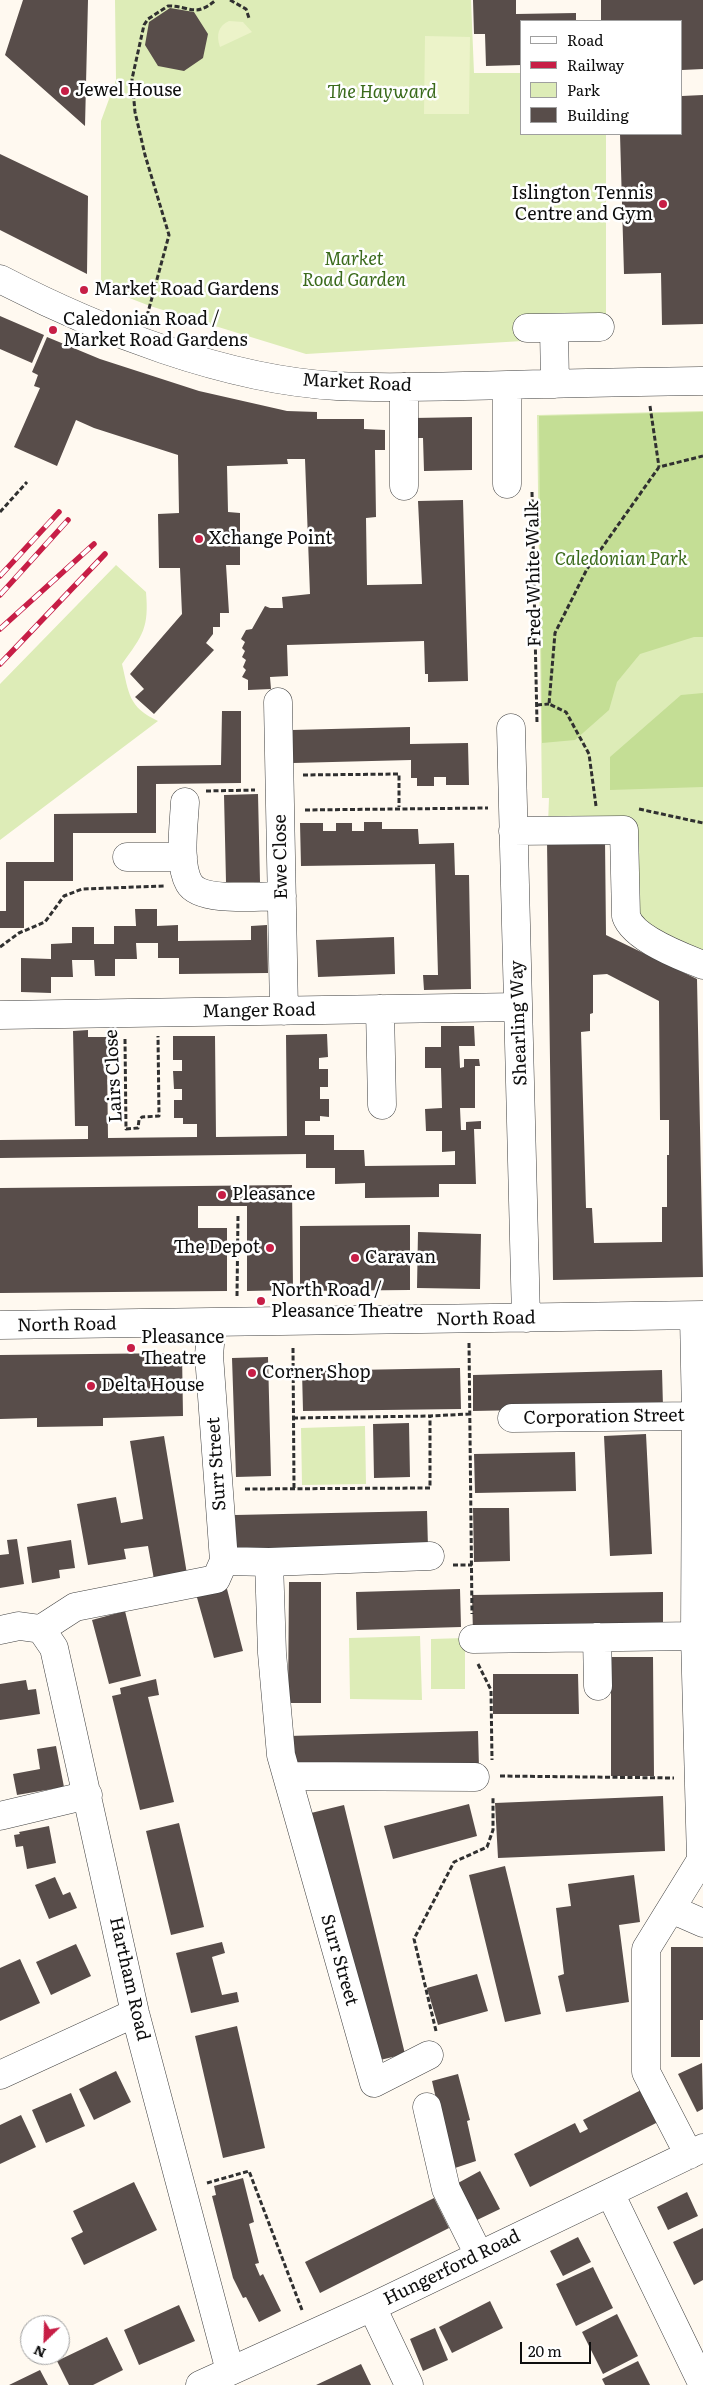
<!DOCTYPE html>
<style>
body{margin:0}
#map{position:relative;width:703px;height:2385px;overflow:hidden;background:#fff9f0;font-family:Literata,serif}
canvas{display:block}
.legend{position:absolute;left:520px;top:20px;width:162px;height:115px;box-sizing:border-box;background:#fff;border:1px solid #9f9f9f;margin:0;padding:6px 9px;list-style:none;font-size:15px;color:#0e0e0e}
.legend li{display:flex;align-items:center;gap:10px;height:25px}
.legend b{width:25px;border:1px solid #9f9f9f}
.north{position:absolute;left:20px;top:2315px;width:50px;height:50px;box-sizing:border-box;background:#fff;border:1px solid #9f9f9f;border-radius:50%;rotate:204deg;font-size:14px;font-weight:700;line-height:20px;text-align:center;color:#0e0e0e}
.north::after{content:'';display:block;margin:auto;width:18px;height:22px;background:#c71e46;clip-path:polygon(50% 0,100% 100%,50% 72%,0 100%)}
.scale{position:absolute;left:520px;top:2342px;width:71px;height:22px;box-sizing:border-box;border:2px solid #0e0e0e;border-top:0;padding-left:6px;font-size:15px;line-height:18px;white-space:nowrap;color:#0e0e0e;-webkit-text-stroke:4px #fff;paint-order:stroke}
</style>
<div id="map">
<canvas width="703" height="2385"></canvas>
<ul class="legend">
<li><b style="height:6px;background:#fff"></b>Road</li>
<li><b style="height:6px;background:#c71e46"></b>Railway</li>
<li><b style="height:14px;background:#ddecb7"></b>Park</li>
<li><b style="height:14px;background:#584d4a"></b>Building</li>
</ul>
<div class="north">N</div>
<div class="scale">20 m</div>
</div>
<script>
const context = document.querySelector('canvas').getContext('2d');
context.lineJoin = 'round';
function fillPath(path, color) { context.fillStyle = color; context.fill(path, 'evenodd'); }
function trace(path, color, width, dash) { context.strokeStyle = color; context.lineWidth = width; context.lineCap = dash ? 'butt' : 'round'; context.setLineDash(dash || []); context.stroke(path); }
function label(font, color, halo, rows, align = 'center') {
  context.font = font + ' Literata,serif'; context.lineWidth = 5; context.setLineDash([]); context.textBaseline = 'middle'; context.strokeStyle = halo; context.fillStyle = color; for (const [text, x, y, turn = 0] of rows) {
    context.save(); context.translate(x, y); context.rotate((+turn || 0) * Math.PI / 180); context.textAlign = isNaN(turn) ? turn : align; if (halo) context.strokeText(text, 0, 0); context.fillText(text, 0, 0); context.restore();
  }
}
fillPath(new Path2D(`
 M115,0H471L474,73H522V134H606V336L306,354L150,306L101,287V121L116,80Z
 M703,411V952L641,925L635,918L632,821L548,824L549,798H542L537,415Z
 M116,565L146,592C149,628 143,635 122,664C129,693 128,707 158,721L0,840V684Z
 M365,1426L366,1484L302,1485L301,1428Z
 M420,1636L422,1700L350,1699L349,1638Z
 M465,1638V1689H431V1639Z`), '#ddecb7');
fillPath(new Path2D(`
 M703,412V637H694L640,654L617,682L609,710L575,740L542,743L539,416Z
 M703,693V787L610,790V757L681,695Z`), '#c4de95');
fillPath(new Path2D(`
 M229,21L243,22L252,32L220,47C216,35 218,26 229,21Z
 M425,36L470,37L469,114H424Z`), '#ecf3c9');
fillPath(new Path2D(`
 M23,0H88L85,126L5,55Z
 M473,0H516V14L576,13V21H522V65L486,66L485,34H474Z
 M601,0H703V69L682,70V21H601Z
 M170,8L194,12L208,34L203,58L184,71L158,66L145,45L149,22Z
 M703,95V324L662,325L661,273L624,274L620,134H682V96Z
 M0,154L88,196L87,274L0,230Z
 M0,316L44,335L32,363L0,349Z
 M47,337L100,359L199,391L287,411L317,412V419H364V429L385,430V450H375L376,517L366,518L367,585L422,584L418,501L463,500L468,681L428,682V674H425L424,641L287,645L288,676L270,677L271,689L248,690V680L242,677L246,670L243,667L246,660L242,657L245,651L242,648L245,642L241,639L246,630L252,629L265,606L270,608H283L282,597L310,594L305,459H287L288,464L227,466L228,512L240,513V565H226L229,613H220V627H213V634L206,643L214,650L154,714L135,697L144,689L130,674L182,614L180,568H159L158,514L179,513L178,455L94,428L76,420L57,466L14,447L40,388L34,386L38,375L32,372Z
 M472,417V470L424,471L423,438H414L413,418Z
 M222,711H241V783L156,784V833H73V881H24V928H0V911H6V862H54V814L137,813V766L221,765Z
 M410,727V744L468,743L469,785H446V777H434V786H417V778H411V760L293,763L292,730Z
 M258,794L260,882H226L224,795Z
 M364,822H382V829H418L419,844L454,843L455,875H469L471,989L424,990L423,975H438L435,864L301,866L300,823H323V831H336V823H352V831H364Z
 M605,840L606,935L697,979L703,1277L553,1280L547,841ZM607,974L659,1001L660,1120H669V1155H667V1207H662V1242L594,1243L592,1208H586L581,1032L590,1031V1014L593,1013V975Z
 M135,909H157V926L178,925V941L251,940V926L267,925L268,973L179,974V958H158V943H136L137,959H115V976H95L94,960H72L73,977H51V993L21,992V958L51,959V944L72,943V927H94V944H114V926H136Z
 M394,937L395,974L318,977L316,940Z
 M441,1026H474L475,1046H459L460,1068L464,1067V1059H479L480,1066H475V1108H460L461,1130H466V1122L481,1121V1129H474L476,1184H439V1197L365,1198V1183L335,1184V1168H306V1154L0,1158V1140L88,1139V1126H75L73,1031L88,1030V1037H115V1060L107,1061L108,1138L197,1137V1124H183V1118H174V1100H182V1089H174L173,1071H182V1060H173V1036H215L216,1137L287,1136L286,1035L327,1034L328,1057L319,1058V1069H328V1087H320V1099H329V1117L320,1116V1121H305V1135H334V1150H364L365,1166L455,1165V1151L442,1152V1131H426L425,1109L442,1108L441,1068H425V1047H441Z
 M292,1185L293,1290L247,1291V1206H198V1228H227V1291L0,1293V1188Z
 M410,1225V1290L300,1291V1226Z
 M418,1232L481,1234L480,1289L417,1288Z
 M182,1353L183,1416L103,1418V1426L37,1427V1418L0,1419V1355Z
 M268,1357L271,1476L236,1477L232,1358Z
 M460,1368L461,1409L303,1411L302,1371Z
 M662,1370L663,1407L473,1411V1375Z
 M409,1423L410,1477L374,1478L373,1424Z
 M646,1434L652,1554L610,1556L604,1436Z
 M164,1436L188,1580L155,1585L148,1546L124,1549L126,1559L88,1565L77,1504L116,1497L121,1523L143,1519L130,1441Z
 M575,1452L576,1491L475,1493L474,1454Z
 M473,1508H509L510,1561L474,1562Z
 M427,1511L428,1548L236,1552L235,1515Z
 M17,1539L24,1584L0,1588V1555L9,1554L7,1540Z
 M71,1540L75,1568L59,1570L60,1578L32,1583L27,1547Z
 M289,1582H321V1703H288Z
 M227,1589L243,1651L214,1658L196,1594Z
 M460,1589L461,1627L357,1630L356,1592Z
 M663,1592V1630L473,1633L472,1595Z
 M125,1611L141,1676L109,1684L92,1620Z
 M611,1657H653L654,1776H611Z
 M493,1674H578L579,1714H493Z
 M156,1679L159,1695L148,1697L174,1802L140,1810L112,1696L121,1694L120,1688Z
 M26,1680L28,1690L36,1689L40,1714L0,1720V1684Z
 M478,1731L479,1768L289,1773L288,1736Z
 M56,1746L64,1787L17,1795L13,1774L40,1769L37,1749Z
 M663,1796L665,1851L498,1858L495,1803Z
 M469,1804L477,1836L393,1859L384,1826Z
 M344,1805L405,2054L372,2062L311,1813Z
 M179,1823L204,1927L171,1935L146,1831Z
 M49,1826L56,1863L27,1869L23,1846L16,1847L14,1835L20,1834L19,1832Z
 M505,1866L541,2014L505,2022L469,1875Z
 M634,1875L640,1922L619,1925L629,2002L566,2012L558,1976L564,1974L556,1908L571,1906L568,1884Z
 M55,1877L63,1895L70,1892L77,1908L49,1919L35,1885Z
 M222,1942L225,1953L212,1957L222,1995L237,1992L239,2002L191,2013L176,1953Z
 M76,1944L91,1976L51,1995L36,1962Z
 M671,1947H703V2020H700V2057H671Z
 M20,1959L40,2003L0,2021V1968Z
 M477,1974L488,2011L438,2025L427,1988Z
 M237,2026L265,2148L223,2158L195,2036Z
 M702,2063L703,2109L697,2112L678,2074Z
 M116,2071L131,2102L94,2120L79,2089Z
 M458,2074L470,2120L467,2121L476,2161L452,2169L432,2081Z
 M645,2088L662,2120L530,2187L514,2154L575,2123L580,2133L588,2129L583,2120Z
 M71,2093L85,2126L46,2143L32,2110Z
 M21,2115L36,2147L0,2164V2125Z
 M480,2171L500,2209L477,2220L458,2183Z
 M243,2178L254,2222L249,2224L259,2263L255,2264L260,2276L263,2274L281,2311L259,2322L246,2297L243,2298L233,2278L212,2196L216,2195L214,2186Z
 M134,2182L157,2230L84,2265L71,2238L83,2232L73,2211Z
 M687,2192L698,2216L668,2230L657,2207Z
 M434,2198L449,2228L320,2293L305,2262Z
 M703,2228V2280L694,2285L673,2242Z
 M578,2237L591,2262L563,2276L550,2251Z
 M593,2267L613,2308L576,2326L556,2284Z
 M490,2301L503,2328L452,2353L439,2327Z
 M179,2305L195,2341L139,2365L124,2330Z
 M617,2314L638,2356L603,2374L582,2332Z
 M435,2328L448,2360L423,2371L410,2339Z
 M107,2337L123,2370L93,2385H69L57,2361Z
 M638,2361L650,2385H605L602,2379Z
 M361,2364L371,2385H316Z
 M40,2370L48,2385H9Z`), '#584d4a');
const minor = new Path2D(`
 M0,279C98,330 226,380 337,386C393,389 450,386 507,385C572,383 638,382 703,381
 M527,328L600,327
 M554,328L555,384
 M507,385V484
 M404,387V486
 M278,702L284,1011
 M511,728L526,1318
 M185,802C184,824 178,864 189,883C200,903 261,896 282,896
 M513,831L624,830L626,916C633,938 682,957 703,965
 M127,857H183
 M380,1009L382,1105
 M0,1015L518,1007
 M212,1323L209,1355L224,1561L269,1562L272,1653L281,1755L374,2083L429,2055
 M0,1325L703,1315
 M512,1418L696,1416
 M269,1562L430,1556
 M41,1629L75,1607L216,1579L224,1561
 M0,1630L19,1626L41,1629L54,1648L135,2013L230,2371
 M597,1637L598,1686
 M473,1639L695,1636
 M287,1776L475,1777
 M0,1816L88,1795
 M671,1909L703,1923
 M0,2075L135,2013
 M427,2107L446,2189L479,2255
 M689,2155L646,2072V1949L701,1860L695,1636L696,1416L694,1316
 M610,2193L703,2385
 M372,2307L409,2385
 M200,2385L372,2307L703,2148`);
trace(minor, '#414141', 29);
trace(new Path2D(`
 M230,0L246,9L249,18
 M147,316L169,235L145,155L135,112L132,79L144,25L148,19L168,6C192,6 194,18 216,0
 M650,406L659,467
 M532,492L537,723
 M0,512L27,482
 M537,705L549,704
 M303,775L399,774V807
 M206,791L255,790
 M596,806L589,754L566,712L549,704L555,633L587,569L659,467L703,456
 M639,809L703,823
 M305,810L488,808
 M0,947L19,933L45,922L64,896L82,889L164,886
 M125,1039L126,1129L138,1128L139,1120L142,1117L159,1116L158,1036
 M237,1296L238,1215
 M469,1343L472,1614
 M293,1348L294,1488
 M293,1418L430,1416
 M245,1489L430,1488V1416L470,1414
 M453,1565H472
 M478,1664L491,1690L492,1760
 M500,1776L674,1778
 M436,2031L414,1939L454,1862L487,1847L493,1830V1796
 M207,2183L249,2171L302,2310`), '#303030', 3, [5, 2.5]);
trace(minor, '#fff', 28);
const rail = new Path2D(`
 M0,576L59,512
 M0,595L68,520
 M0,629L94,544
 M0,664L105,554`);
trace(rail, '#c71e46', 5.5);
trace(rail, '#fff', 4, [11]);
for (const [x, y, r, color] of [
 [65,91,5,"#c71e46"],
 [663,204,5,"#c71e46"],
 [84,290,5,"#c71e46"],
 [53,330,5,"#c71e46"],
 [199,539,5,"#c71e46"],
 [222,1195,5,"#c71e46"],
 [270,1248,5,"#c71e46"],
 [355,1258,5,"#c71e46"],
 [261,1301,5,"#c71e46"],
 [131,1348,5,"#c71e46"],
 [252,1373,5,"#c71e46"],
 [91,1386,5,"#c71e46"]
]) { const dot = new Path2D(); dot.arc(x, y, r, 0, 2 * Math.PI); context.fillStyle = color; context.fill(dot); trace(dot, '#fff', 2); }
label('18px', '#0e0e0e', '#fff', [
 ["Jewel House",75,91],
 ["Islington Tennis",653,194,"right"],
 ["Centre and Gym",653,215,"right"],
 ["Market Road Gardens",94,290],
 ["Caledonian Road /",63,320],
 ["Market Road Gardens",63,341],
 ["Xchange Point",209,539],
 ["Pleasance",232,1195],
 ["The Depot",260,1248,"right"],
 ["Caravan",365,1258],
 ["North Road /",271,1291],
 ["Pleasance Theatre",271,1312],
 ["Pleasance",141,1338],
 ["Theatre",141,1359],
 ["Corner Shop",262,1373],
 ["Delta House",101,1386]
], 'left');
label('italic 18px', '#3a6a1b', '#fff', [
 ["The Hayward",382,93],
 ["Market",354,260],
 ["Road Garden",354,281],
 ["Caledonian Park",621,560]
]);
label('18px', '#0e0e0e', '#fff', [
 ["Market Road",357,383,3],
 ["Fred White Walk",534,574,-91],
 ["Ewe Close",281,857,-91],
 ["Manger Road",259,1011,-1],
 ["Shearling Way",519,1023,-92],
 ["Lairs Close",114,1076,-93],
 ["North Road",486,1319,-1],
 ["North Road",67,1325,-1],
 ["Corporation Street",604,1417,-1],
 ["Surr Street",217,1464,-94],
 ["Surr Street",339,1960,74],
 ["Hartham Road",129,1979,77],
 ["Hungerford Road",452,2268,-26]
]);
</script>
